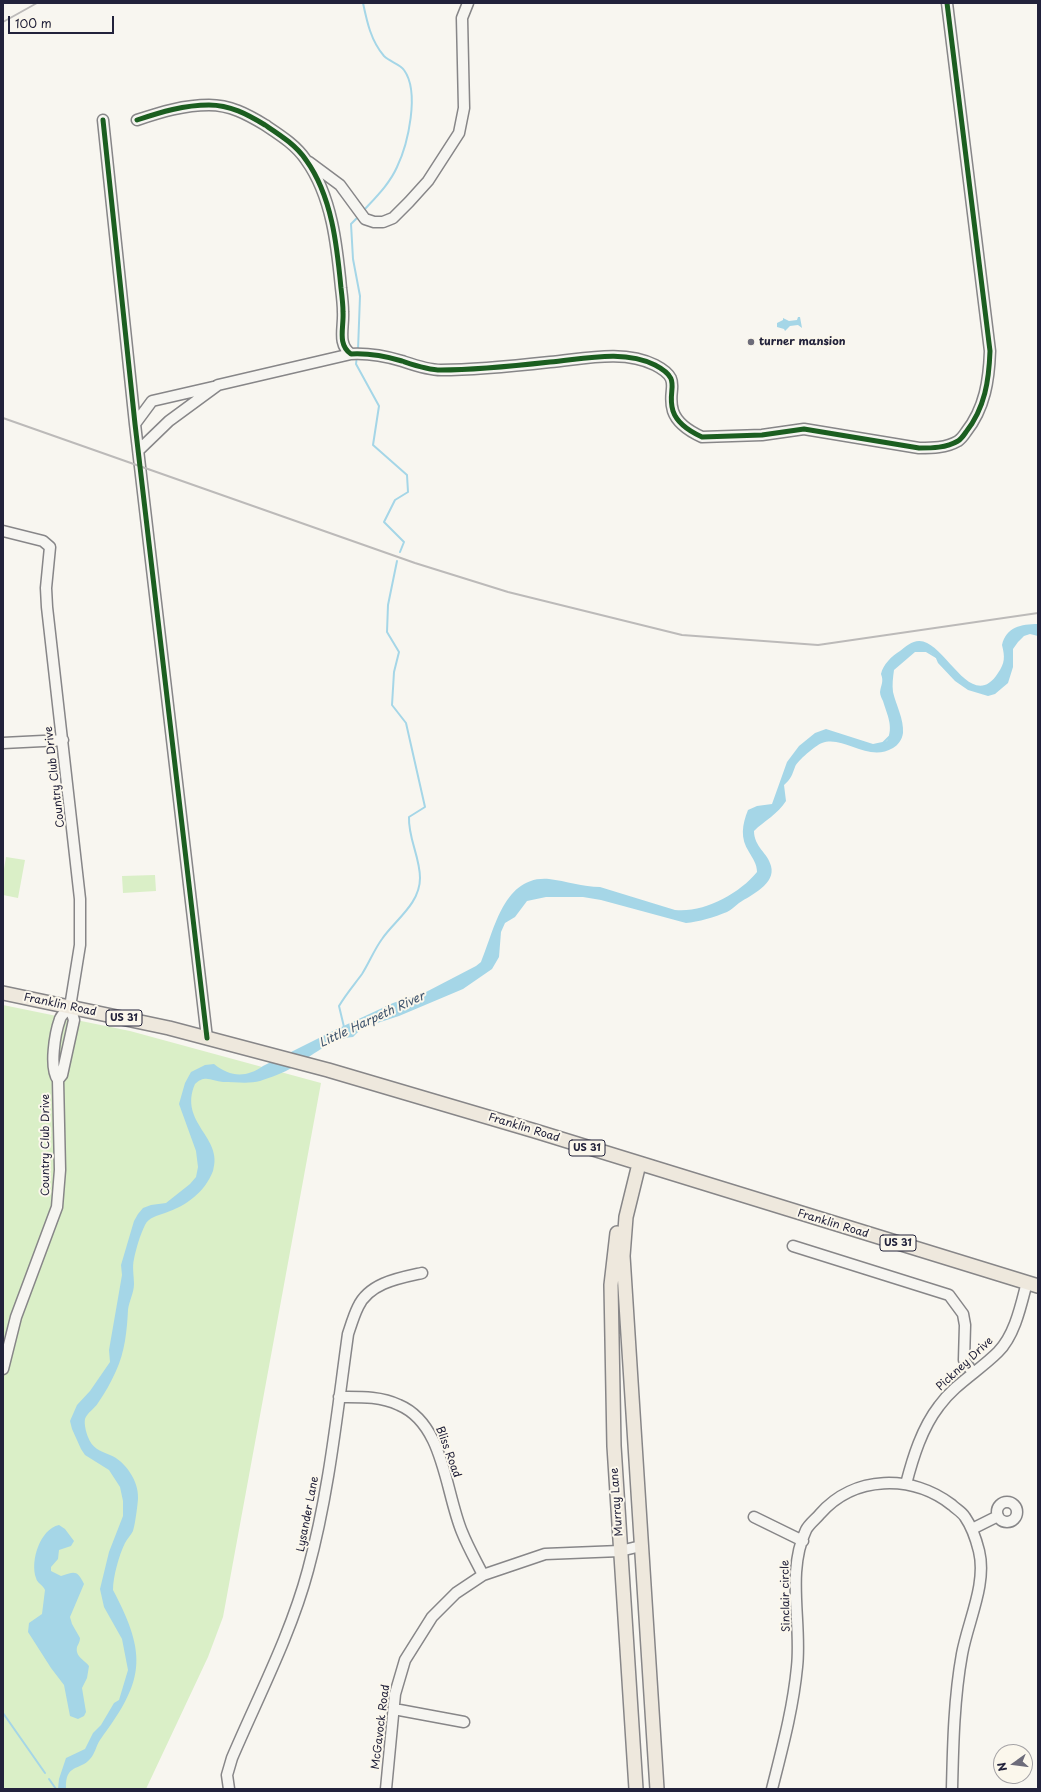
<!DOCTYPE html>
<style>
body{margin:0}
#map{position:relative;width:1041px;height:1792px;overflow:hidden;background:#f8f6f0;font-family:"Playpen Sans",sans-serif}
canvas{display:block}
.frame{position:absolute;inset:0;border:4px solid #22223b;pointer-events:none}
.north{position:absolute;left:993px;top:1744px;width:40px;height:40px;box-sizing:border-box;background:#fbf7ec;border:1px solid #a4a2a5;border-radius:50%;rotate:256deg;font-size:11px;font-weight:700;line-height:16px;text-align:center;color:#22223b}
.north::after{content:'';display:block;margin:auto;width:14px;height:18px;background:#6d6c7a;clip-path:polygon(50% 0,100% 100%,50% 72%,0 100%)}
.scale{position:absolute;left:8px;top:16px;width:106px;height:18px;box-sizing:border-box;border:2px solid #22223b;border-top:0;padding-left:5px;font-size:12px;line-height:14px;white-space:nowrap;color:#22223b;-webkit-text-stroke:3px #fbf7ec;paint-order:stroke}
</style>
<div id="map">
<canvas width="1041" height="1792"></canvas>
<div class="frame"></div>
<div class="north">N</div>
<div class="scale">100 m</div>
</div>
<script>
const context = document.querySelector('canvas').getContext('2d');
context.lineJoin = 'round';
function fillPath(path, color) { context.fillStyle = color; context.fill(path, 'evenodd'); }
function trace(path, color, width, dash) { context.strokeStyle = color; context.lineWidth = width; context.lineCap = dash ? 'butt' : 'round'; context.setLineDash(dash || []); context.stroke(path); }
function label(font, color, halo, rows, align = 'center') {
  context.font = font + ' "Playpen Sans",sans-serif'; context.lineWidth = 4; context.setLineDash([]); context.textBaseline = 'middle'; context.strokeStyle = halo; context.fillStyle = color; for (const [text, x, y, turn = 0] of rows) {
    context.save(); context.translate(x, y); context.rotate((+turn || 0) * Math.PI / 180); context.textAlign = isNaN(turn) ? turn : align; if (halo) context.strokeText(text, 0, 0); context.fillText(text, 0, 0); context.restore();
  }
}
fillPath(new Path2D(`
 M6,857L25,860L18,898L3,895V875Z
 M155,875L156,891L123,893L122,876Z
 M3,1005L130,1031L321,1083L223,1617L208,1657L146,1789H3Z`), '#daefc7');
fillPath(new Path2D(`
 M798,317H800L802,328L798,325L790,326L785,331L784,329L777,327V323L783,320V318L789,321L797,320Z
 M1038,624V636L1030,634L1024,636L1018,642L1013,649V667L1008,683L995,694L988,696L968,690L955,681L938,663L935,656L929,652H915L894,670C893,677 892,685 893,692C896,705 904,719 903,733C902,740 898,745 893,748C868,763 844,735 822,743C816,745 797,761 795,767C792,775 791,779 784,785L786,801C778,814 764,821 754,831C754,847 768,853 771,866C776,884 751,895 739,903C735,906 731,910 727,912C715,917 698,922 686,923L601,900L583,897H546L527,901L515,917L505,923L501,932L499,957L492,969L463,989L399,1016L362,1028L353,1037C328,1039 308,1060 286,1071C278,1075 268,1078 260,1081C250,1084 234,1082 223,1082C212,1081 205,1074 195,1084C178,1123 224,1137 213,1171C205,1192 186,1206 165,1213C157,1216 149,1217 145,1225C140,1235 136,1249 134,1259C132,1267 134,1276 134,1284C134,1293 129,1301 128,1310C127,1330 125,1352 116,1371C111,1382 105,1393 98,1403C95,1408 87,1413 85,1419C84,1424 86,1432 88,1437C92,1448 100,1451 110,1455C125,1461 139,1481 138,1498C138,1503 135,1526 133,1531C131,1535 127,1539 125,1543C119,1555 113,1577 113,1590C148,1656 144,1681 100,1740C96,1746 95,1754 90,1759C80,1771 65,1763 66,1789H58L59,1779L66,1758L85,1749L93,1733L101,1725L114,1703L119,1700L128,1670L122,1639L104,1607L100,1589L109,1552L123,1516V1501L120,1487L109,1470L85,1455L81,1449L72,1429L70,1421L77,1405L90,1391L110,1362L109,1350L122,1275L121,1265L134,1221L138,1214L143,1208L151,1205L166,1203L190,1184L196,1177L198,1167L196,1151L179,1104L185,1083L191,1072L205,1065L214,1064C230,1077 246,1078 263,1066L337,1029L393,1003L426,992L476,966L481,962C494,932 503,875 549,879C566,881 583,887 600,887L675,910C704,913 739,894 757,872C757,864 753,859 749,852C740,838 742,825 748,810L757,806L772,804L787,762L799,746L815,733L826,729L873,744L887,741C894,726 887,715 883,701C882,699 880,695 880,692C881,684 884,682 881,674C883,664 892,656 900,651C905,647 912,641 919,641C945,640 971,715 998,673C1005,663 1005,657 1002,645C1006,627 1021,624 1038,624Z
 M59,1525L65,1529L74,1541L71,1546L59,1550L58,1559L51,1567V1571L61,1576C74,1572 77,1569 84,1584L70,1617L72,1624L80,1638C80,1642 78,1644 77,1647C75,1657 85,1660 89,1666L87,1678L82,1688L86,1712L84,1716L78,1719L70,1716L64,1685L51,1668L28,1632L29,1623L42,1614L45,1590C43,1585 37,1583 36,1578C30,1561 40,1529 59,1525Z`), '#a5d6e7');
trace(new Path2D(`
 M363,3C367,22 371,41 384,56C390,62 400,64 404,70C420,92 408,144 397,167C390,183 377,196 365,209
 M357,218L351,224L353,259L360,296L358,350
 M357,356L356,364L379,406L373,445L407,475L408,492L395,500L384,522L404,542L400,552
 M926,651L936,657
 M883,743L889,737
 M344,1027L339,1006C346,994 354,985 362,974C369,963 374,950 382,939C395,920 420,904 420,878C420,857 408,838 409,817L425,807L406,723L392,705L394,672L399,652L387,632L388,605L397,561
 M3,1713L45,1773
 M49,1779L56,1789`), '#a5d6e7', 2);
const minor = new Path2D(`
 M103,120L135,424L207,1038
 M137,120C161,112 184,105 209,105C230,105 247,114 265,125C280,135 296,145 306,160C332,196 337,246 341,288C342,296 343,304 343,312C344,328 337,344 351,354C369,353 385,356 402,361C414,365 428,370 441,370C477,370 514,366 550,362C583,359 624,349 655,365C684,380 666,389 673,411C677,423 691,432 702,437L762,435L804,429L919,448C932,448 946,448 958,441C961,439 964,435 966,432C985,408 989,380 990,351L947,3
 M309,162L340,185L365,219L374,222H383L393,218L409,202L428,181L459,133L464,108L462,18L468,3
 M135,424L152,401L213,387
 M139,450L169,421L218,385L351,354
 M3,531L43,541L50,547L46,588L47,607L80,899V945L70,1007L74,1020L62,1075L58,1080C49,1068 55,1033 60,1019C61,1015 67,1011 70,1007
 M3,743L63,740
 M793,1246L949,1295L963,1314L965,1325L964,1360L973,1373
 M3,1369L16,1317L57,1207L60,1170L58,1080
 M339,1397C360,1397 380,1396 399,1405C444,1424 445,1491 462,1532C468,1547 476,1561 483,1575
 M906,1484C913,1457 922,1428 939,1406C955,1384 979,1371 998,1352C1015,1335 1021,1305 1027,1282
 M997 1512a10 10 0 1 1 20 0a10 10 0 1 1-20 0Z
 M754,1517L803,1541
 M972,1529L998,1516
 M394,1709L464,1722
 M229,1789L227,1775L232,1758C258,1697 291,1634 308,1570C329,1493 337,1413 348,1334C351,1325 354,1315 358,1307C369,1283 399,1278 422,1273
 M386,1789L395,1694L405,1660L432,1617L456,1593L483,1575L545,1554L620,1551L641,1546
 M772,1789C782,1749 793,1709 797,1667C802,1623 786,1572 806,1530C809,1524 816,1519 820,1514C854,1475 912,1474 952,1505C956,1509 962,1512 965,1517C972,1527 976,1539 979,1551C987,1584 968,1621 962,1654C954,1698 953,1745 952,1789`);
const major = new Path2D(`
 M3,993L169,1028L328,1070L535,1131L1038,1286
 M639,1164L626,1217L623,1256L657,1789
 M617,1233L611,1285L614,1446L636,1789`);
trace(minor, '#878688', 13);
trace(major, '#878688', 16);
trace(minor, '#f6f5f1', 10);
trace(major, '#eee8dd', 13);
trace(new Path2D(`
 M3,22L37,3
 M3,418L415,563L508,592L682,635L818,645L1038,613`), '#bcbab9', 2);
trace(new Path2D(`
 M103,120L135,424L207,1038
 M137,120C161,112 184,105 209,105C230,105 247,114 265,125C280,135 296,145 306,160C332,196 337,246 341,288C342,296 343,304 343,312C344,328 337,344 351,354C369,353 385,356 402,361C414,365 428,370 441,370C477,370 514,366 550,362C583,359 624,349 655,365C684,380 666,389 673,411C677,423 691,432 702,437L762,435L804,429L919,448C932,448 946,448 958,441C961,439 964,435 966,432C985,408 989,380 990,351L947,3`), '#1b5e20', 5);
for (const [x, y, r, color] of [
 [751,342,4,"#6d6c7a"]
]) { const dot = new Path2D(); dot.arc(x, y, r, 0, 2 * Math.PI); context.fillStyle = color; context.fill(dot); trace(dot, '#fbf7ec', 1.5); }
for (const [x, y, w] of [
 [124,1018,36],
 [587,1148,36],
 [898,1243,36]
]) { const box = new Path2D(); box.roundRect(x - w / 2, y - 8, w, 16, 3); context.fillStyle = '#fbf7ec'; context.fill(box); trace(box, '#22223b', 1); }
label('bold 10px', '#22223b', null, [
 ["US 31",124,1018],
 ["US 31",587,1148],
 ["US 31",898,1243]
]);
label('bold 11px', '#22223b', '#fbf7ec', [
 ["turner mansion",759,342]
], 'left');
label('11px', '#22223b', '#fbf7ec', [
 ["Country Club Drive",55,777,-97],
 ["Franklin Road",60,1005,12],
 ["Franklin Road",524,1128,17],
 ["Country Club Drive",46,1145,-90],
 ["Franklin Road",833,1224,17],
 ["Pickney Drive",965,1364,-43],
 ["Bliss Road",448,1452,70],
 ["Murray Lane",617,1502,-94],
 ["Lysander Lane",308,1514,-79],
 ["Sinclair circle",786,1596,-91],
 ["McGavock Road",381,1727,-83]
]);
label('italic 12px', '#3f546d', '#fbf7ec', [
 ["Little Harpeth River",372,1020,-25]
]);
</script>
